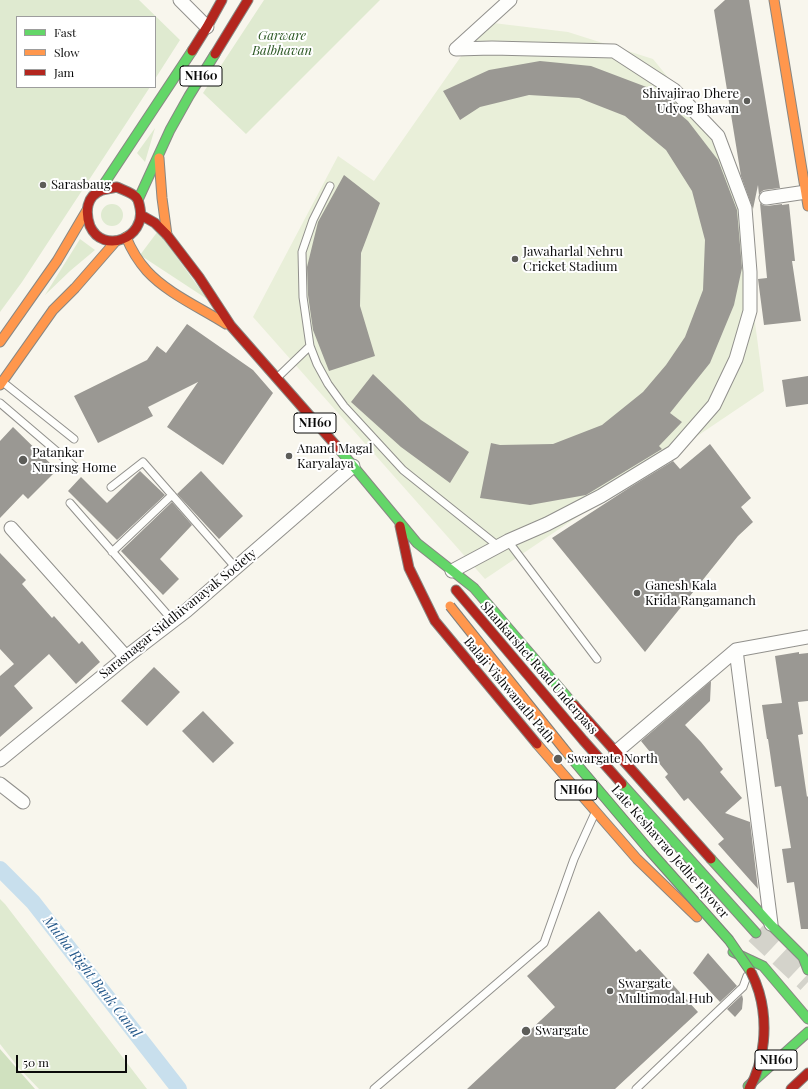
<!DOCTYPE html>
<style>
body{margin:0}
#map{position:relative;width:808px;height:1089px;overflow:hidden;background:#f8f6ed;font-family:"Playfair Display",serif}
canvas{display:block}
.legend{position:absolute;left:16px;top:16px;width:140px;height:72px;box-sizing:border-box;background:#fff;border:1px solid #9d9d9d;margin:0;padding:5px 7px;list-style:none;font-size:12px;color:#0a0a0a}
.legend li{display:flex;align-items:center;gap:8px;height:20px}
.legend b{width:20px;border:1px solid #9d9d9d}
.scale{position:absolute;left:16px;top:1055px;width:111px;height:18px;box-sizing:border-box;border:2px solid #0a0a0a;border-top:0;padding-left:5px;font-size:12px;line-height:14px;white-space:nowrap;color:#0a0a0a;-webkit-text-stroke:3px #fff;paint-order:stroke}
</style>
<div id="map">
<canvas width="808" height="1089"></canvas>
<ul class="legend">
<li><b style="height:5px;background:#63d668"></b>Fast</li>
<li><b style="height:5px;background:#ff974d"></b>Slow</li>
<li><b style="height:5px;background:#b3261e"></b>Jam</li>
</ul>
<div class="scale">50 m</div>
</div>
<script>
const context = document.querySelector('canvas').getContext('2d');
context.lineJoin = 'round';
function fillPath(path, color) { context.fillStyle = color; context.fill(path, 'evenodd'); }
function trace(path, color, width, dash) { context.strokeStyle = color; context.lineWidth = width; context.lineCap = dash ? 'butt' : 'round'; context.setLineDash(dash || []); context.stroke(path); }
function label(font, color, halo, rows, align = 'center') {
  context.font = font + ' "Playfair Display",serif'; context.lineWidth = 4; context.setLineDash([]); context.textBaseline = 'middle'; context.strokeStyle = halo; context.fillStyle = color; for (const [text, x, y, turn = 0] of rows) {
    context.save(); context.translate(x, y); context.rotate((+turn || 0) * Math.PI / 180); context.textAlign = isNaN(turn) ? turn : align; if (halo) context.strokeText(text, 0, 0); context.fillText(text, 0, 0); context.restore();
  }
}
fillPath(new Path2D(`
 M0,0H139L180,40L155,79V17H17V87H150L22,282L0,312Z
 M264,0H380L246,134L203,93Z
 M155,128L145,162L137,153Z
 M101 215a11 11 0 1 1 22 0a11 11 0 1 1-22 0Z
 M158,231L207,299L140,255Z
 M80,239L95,250L70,271L45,295Z
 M0,899L5,904L147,1089H39L18,1067L0,1044Z`), '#dfead0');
fillPath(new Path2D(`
 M0,1049L35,1089H0Z`), '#d0e1bf');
fillPath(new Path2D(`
 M485,22L568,32L653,59L728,151L739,201L764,391L485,579L253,317L338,156L374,181Z`), '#e9efd9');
trace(new Path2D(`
 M0,869L33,902L179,1089`), '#c8dfed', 16);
fillPath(new Path2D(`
 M725,0H749L780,188L764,190L761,192L759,195L758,185L753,209L741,176L714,10Z
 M540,61L591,66L657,91L658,89L672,100L684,112L681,115L688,121L718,160L737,210L742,268L734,305L710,363L670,413L682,422L659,446L662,449L586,495L530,505L480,498L491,443L500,445L553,444L602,425L643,392L666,365L685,337L703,290L705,240L692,191L666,150L625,116L579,98L529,95L480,107L460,120L443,91L489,70Z
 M344,175L380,203L361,253L360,306L375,356L329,371L313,330L308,295L307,267L318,222Z
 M760,203L763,205L767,206L782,204V205L789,204L795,261H792L801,321L764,325L758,279L767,278Z
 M187,324L253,370L273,393L223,465L167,427L198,382L148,407L153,416L98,443L74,396L147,360L157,346L166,353Z
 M373,374L421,420L469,452L450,483L401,447L351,402Z
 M808,376V404L786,407L782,380Z
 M13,427L57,470L28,499L23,494L0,518V441Z
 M710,444L751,498L741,507L753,522L738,536L645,652L552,538L632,486L673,461L680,469Z
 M140,471L165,495L117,540L68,491L81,477L107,503Z
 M201,471L243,516L219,539L177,494Z
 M172,502L192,525L160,559L179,579L163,595L121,551Z
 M0,553L26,580L22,584L52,618L54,616L79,644L82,641L100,662L76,684L49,654L14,686L33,708L0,737V676L14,664L0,649Z
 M799,652V654L808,653V701L798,702L803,734L798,735L807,797L808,796V929H801L794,882L787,883L782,849L791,848L781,786L775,787L768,739H767L762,705L782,703L775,656Z
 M154,667L180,692L147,726L121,701Z
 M711,681L710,701L685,725L701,742L723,769L720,772L742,798L725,813L750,822L758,889L718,844L724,839L688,798L684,801L665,777L668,774L641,741Z
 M203,711L234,743L213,763L182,731Z
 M599,911L636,952L640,949L698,1012L615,1089H467L555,1007L527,976Z
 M708,953L737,986L720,1002L693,973Z
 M742,995L743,999L742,1009L735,1017L727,1009Z`), '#9a9893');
trace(new Path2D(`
 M756,933L808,982`), '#d4d3cb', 22, [22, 11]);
const lane = new Path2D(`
 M330,186L313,220L302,252L303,297L310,346L317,364L328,384L344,406L403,470L498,546
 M279,376L310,346
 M4,383L74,439
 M0,403L75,467
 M111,487L143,462L236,568
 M70,503L173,621
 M508,541L597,659
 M112,552L172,495
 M374,1089L544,943L574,859L594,815
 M636,1089L743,987L747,976`);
const street = new Path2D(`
 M180,0L207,27
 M456,49L510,0
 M766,198L806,192
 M11,528L126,657
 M452,571L508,541L547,524L601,496L673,452L714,405L736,359L750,311V272L745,208L718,136L674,90L614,51L492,48L456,49
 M736,650L771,924
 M616,752L736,650L808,637
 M0,760L126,657L186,611L353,466
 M0,784L23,802`);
const fast = new Path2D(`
 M100,190L192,51
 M138,200L170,130L189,96L215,54
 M339,449L417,543L474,588L574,705
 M622,784L756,933
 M711,859L771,925L803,957L808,970
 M733,952L763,966L808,1019
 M748,1086L808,1032`);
const slow = new Path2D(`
 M774,0L808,206
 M159,158L162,198L167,235
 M126,237C131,249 138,261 147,271C167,293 201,308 226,324
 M0,342L57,261L87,210
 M0,385L53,310L75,288L116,241
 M537,744L637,859L697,917`);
const jam = new Path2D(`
 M192,51L207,27L222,0
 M215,54L248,0
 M117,187C123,190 131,192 136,197C139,200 139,204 140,208C146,238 103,255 90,226C85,212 86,196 102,190C107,189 112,188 117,187Z
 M141,215L155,223L167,235L199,277L231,326L339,449
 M400,526L409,568L435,621L537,744
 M456,590L583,740L622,784
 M574,705L711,859
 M791,1089L808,1073`);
trace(lane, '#91908c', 9);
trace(street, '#91908c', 15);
trace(fast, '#888783', 11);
trace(slow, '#888783', 11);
trace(jam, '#888783', 11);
trace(lane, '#fefefc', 7);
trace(street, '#fefefc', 13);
trace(fast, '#63d668', 9);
trace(slow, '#ff974d', 9);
trace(jam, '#b3261e', 9);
const fastBridge = new Path2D(`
 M568,754L650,851L729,940L751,972`);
const slowBridge = new Path2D(`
 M450,606L568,754`);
const jamBridge = new Path2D(`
 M749,1089C765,1061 768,1023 759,992C757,985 754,978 751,972`);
trace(fastBridge, '#7e7e7a', 11, []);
trace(slowBridge, '#7e7e7a', 11, []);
trace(jamBridge, '#7e7e7a', 11, []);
trace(fastBridge, '#63d668', 9);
trace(slowBridge, '#ff974d', 9);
trace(jamBridge, '#b3261e', 9);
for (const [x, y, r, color] of [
 [747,101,4,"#5d5d59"],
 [43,185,4,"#5d5d59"],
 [515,259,4,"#5d5d59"],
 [289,456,4,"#5d5d59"],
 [23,460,5,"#5d5d59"],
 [637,593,4,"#5d5d59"],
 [558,759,5,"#5d5d59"],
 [610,991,4,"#5d5d59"],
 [526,1031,5,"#5d5d59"]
]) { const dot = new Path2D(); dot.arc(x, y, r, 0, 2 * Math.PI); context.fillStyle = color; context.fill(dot); trace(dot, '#fff', 1.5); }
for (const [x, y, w] of [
 [201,76,42],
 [315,423,42],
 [576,790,42],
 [776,1060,42]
]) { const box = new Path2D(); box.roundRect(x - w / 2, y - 10, w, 20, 3); context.fillStyle = '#fff'; context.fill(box); trace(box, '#0a0a0a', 1); }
label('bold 12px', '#0a0a0a', null, [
 ["NH60",201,76],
 ["NH60",315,423],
 ["NH60",576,790],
 ["NH60",776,1060]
]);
label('italic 13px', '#2c5824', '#fff', [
 ["Garware",282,36],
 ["Balbhavan",282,51]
]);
label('13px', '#0a0a0a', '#fff', [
 ["Shivajirao Dhere",739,94,"right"],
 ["Udyog Bhavan",739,109,"right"],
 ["Sarasbaug",51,185],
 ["Jawaharlal Nehru",523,252],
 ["Cricket Stadium",523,267],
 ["Anand Magal",297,449],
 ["Karyalaya",297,464],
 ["Patankar",32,453],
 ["Nursing Home",32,468],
 ["Ganesh Kala",645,586],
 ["Krida Rangamanch",645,601],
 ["Swargate North",567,759],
 ["Swargate",618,984],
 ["Multimodal Hub",618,999],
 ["Swargate",535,1031]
], 'left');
label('13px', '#0a0a0a', '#fff', [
 ["Sarasnagar Siddhivanayak Society",178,614,-39],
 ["Shankarshet Road Underpass",539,668,49],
 ["Balaji Vishwanath Path",509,690,50],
 ["Late Keshavrao Jedhe Flyover",670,852,49]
]);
label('italic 14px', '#24588a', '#fff', [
 ["Mutha Right Bank Canal",92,977,52]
]);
</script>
